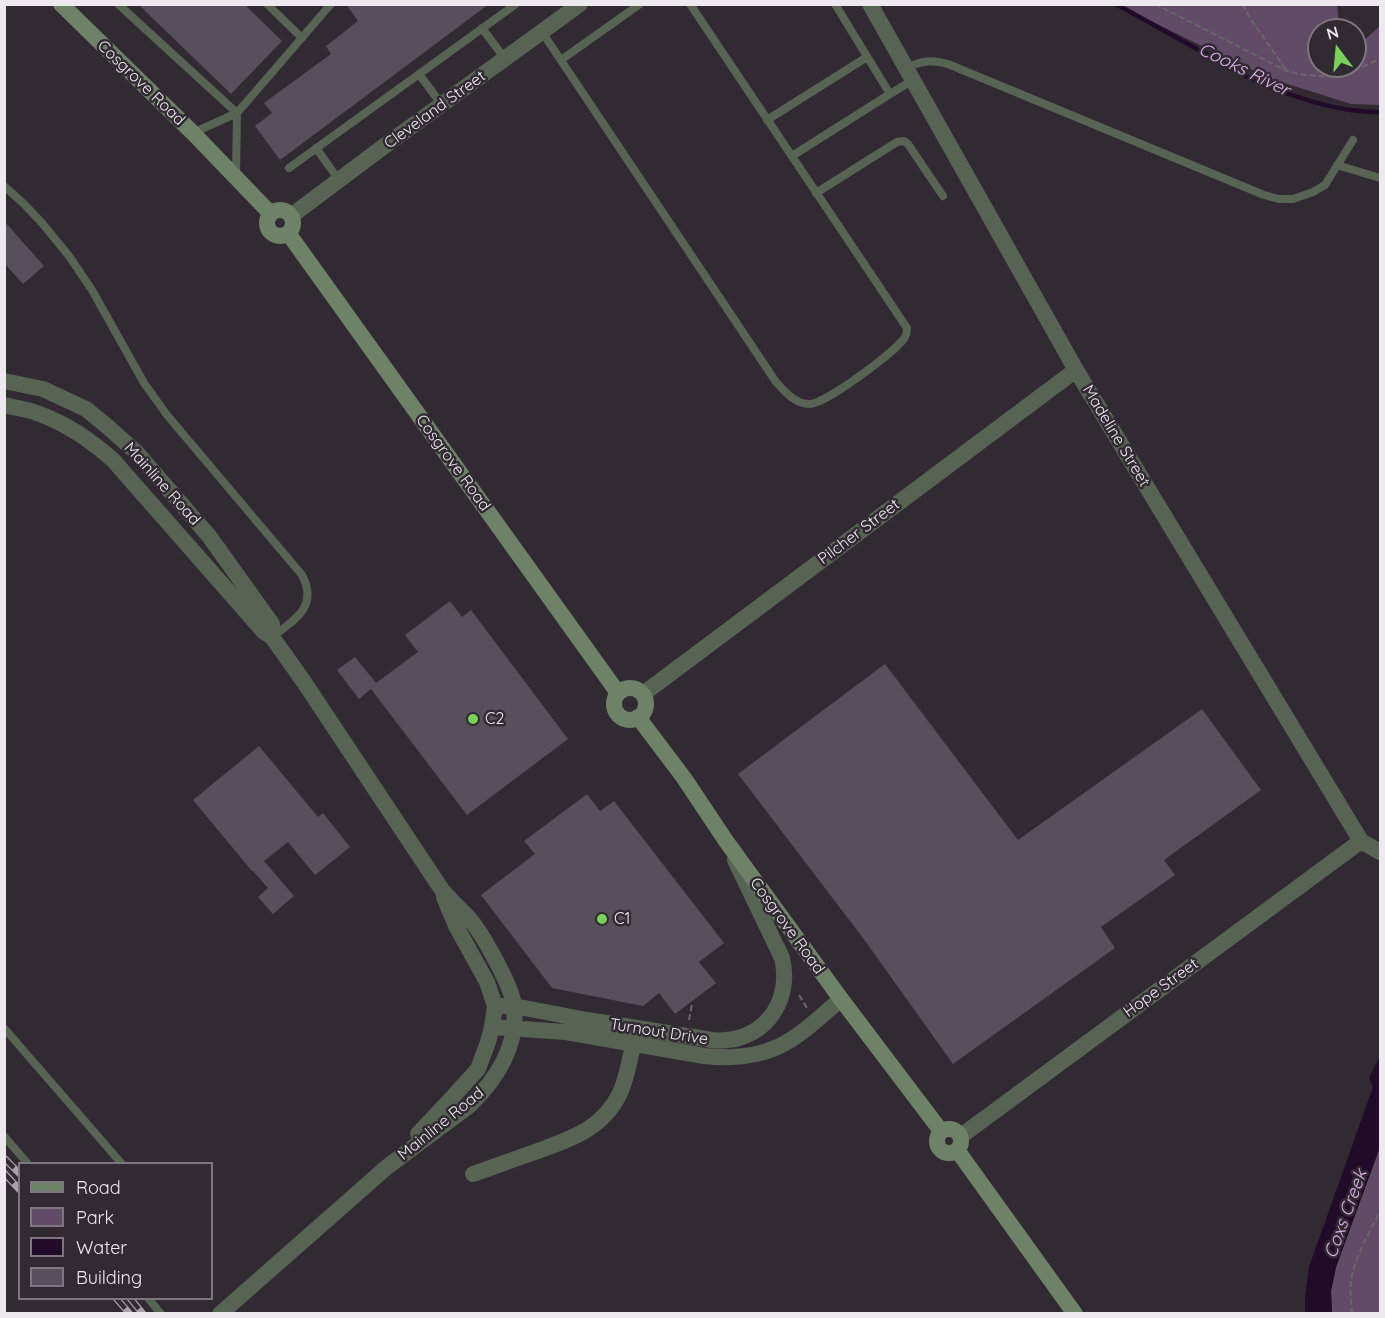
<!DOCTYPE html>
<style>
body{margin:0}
#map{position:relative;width:1385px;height:1318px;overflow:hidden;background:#312a33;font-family:Quicksand,sans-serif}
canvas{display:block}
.frame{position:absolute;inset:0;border:6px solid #eee9ef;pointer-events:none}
.legend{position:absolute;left:18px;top:1162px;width:195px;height:138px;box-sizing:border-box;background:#312a33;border:2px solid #7d767e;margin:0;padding:8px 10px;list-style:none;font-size:18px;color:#eee9ef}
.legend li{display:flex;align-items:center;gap:12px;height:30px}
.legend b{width:30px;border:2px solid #7d767e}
.north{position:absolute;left:1307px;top:18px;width:60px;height:60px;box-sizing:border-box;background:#312a33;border:2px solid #7d767e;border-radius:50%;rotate:344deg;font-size:16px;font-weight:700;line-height:24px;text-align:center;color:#eee9ef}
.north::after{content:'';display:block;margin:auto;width:21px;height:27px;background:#78d158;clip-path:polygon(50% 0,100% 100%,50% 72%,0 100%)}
</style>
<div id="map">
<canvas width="1385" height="1318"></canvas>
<div class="frame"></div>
<ul class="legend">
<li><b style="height:8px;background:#6e8268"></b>Road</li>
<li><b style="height:16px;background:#614b67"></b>Park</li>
<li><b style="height:16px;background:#220a29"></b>Water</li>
<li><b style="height:16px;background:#574f59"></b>Building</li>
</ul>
<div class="north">N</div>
</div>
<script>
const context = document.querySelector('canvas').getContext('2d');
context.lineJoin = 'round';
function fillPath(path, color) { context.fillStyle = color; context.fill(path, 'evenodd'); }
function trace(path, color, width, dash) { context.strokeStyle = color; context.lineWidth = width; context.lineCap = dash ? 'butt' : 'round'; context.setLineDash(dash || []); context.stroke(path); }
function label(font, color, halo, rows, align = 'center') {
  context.font = font + ' Quicksand,sans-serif'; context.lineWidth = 5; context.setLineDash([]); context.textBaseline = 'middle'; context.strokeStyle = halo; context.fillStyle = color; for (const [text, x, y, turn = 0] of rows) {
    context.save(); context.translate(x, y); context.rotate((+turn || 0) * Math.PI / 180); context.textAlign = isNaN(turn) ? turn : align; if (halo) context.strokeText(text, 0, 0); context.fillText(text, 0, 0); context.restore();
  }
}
fillPath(new Path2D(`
 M1118,5H1337L1340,30H1319V66H1355V48L1380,26V105L1351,104L1275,80L1245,67Z
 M1380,1147V1313L1332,1314L1331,1291L1336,1267Z`), '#614b67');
fillPath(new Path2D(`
 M1380,1056V1147L1336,1267L1331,1291L1332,1313H1305V1297L1309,1267L1373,1087L1369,1078Z`), '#220a29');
trace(new Path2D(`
 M1116,4L1251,79C1290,96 1338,113 1380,112`), '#220a29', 4.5);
fillPath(new Path2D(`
 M138,4H244L282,41L231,94Z
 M346,4H489L280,160L255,126L272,113L264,103L331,54L326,46L358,21Z
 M4,221L44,266L23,284L4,263Z
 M450,601L462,617L471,610L568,739L467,815L371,689L359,699L337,670L355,657L376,683L418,652L405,635Z
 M885,664L1018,840L1202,709L1261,790L1164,860L1175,875L1101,927L1115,948L953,1064L863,938L738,774Z
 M259,746L318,817L323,813L350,847L315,875L288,842L264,861L294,896L273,914L258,897L268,888L253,871H252L193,800Z
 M587,794L600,811L614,801L724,943L699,962L716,983L675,1014L659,993L643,1006L552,988L481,895L535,854L524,841Z`), '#574f59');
trace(new Path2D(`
 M1155,4L1287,71C1306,76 1326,78 1344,73C1357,70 1369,64 1380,59
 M1243,4L1250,18L1286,70
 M799,995L807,1008
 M689,1020L692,1004
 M1352,1314C1351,1300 1349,1285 1353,1271C1359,1250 1371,1230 1380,1211`), '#6d666e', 2, [6, 3]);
trace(new Path2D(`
 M118,4L237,113L331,4
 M267,4L302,38
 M835,4L890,94L913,80
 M482,28L505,59
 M542,32L776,382C785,392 795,404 810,404C825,404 897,351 905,337C906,335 907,330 907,328L690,4
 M561,60L640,4
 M906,68C921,61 932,59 948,64L1264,195L1279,199H1293L1313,192L1325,185L1353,140
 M419,74L442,105
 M767,120L867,57
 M193,133L237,113L236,176
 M316,148L339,180
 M792,156L890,94
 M1337,165L1380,178
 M289,168L516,4
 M4,186L23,203L42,223L69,256L92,290L144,383L167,415L302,575C319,607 294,620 272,637
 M816,193L897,142L904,141L908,144L943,196
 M4,1028L122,1164
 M4,1136L28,1164
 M148,1298L161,1314`), '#576453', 8);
trace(new Path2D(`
 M870,4L1076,370L1361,841L1380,852
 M291,216L379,150L580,4
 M4,381L43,389L86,409L108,427L137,453L209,536L272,624V637
 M4,405C15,408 27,409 37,413C67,424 89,439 113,460L264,632L272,637L304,682L442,890C450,899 459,908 468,917C483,934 496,960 506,981C509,989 514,998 514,1007C518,1045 497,1079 470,1105L387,1167L220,1314
 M643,694L1076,370
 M495,1006H514L587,1020L712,1040C761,1045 793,1004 782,958L735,860
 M492,1027L566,1032L704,1056C772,1063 793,1041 841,999
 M418,1134L450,1100L478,1069L488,1042L492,1027L495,1006L487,982L456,926L444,897
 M961,1136L1361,841
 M473,1174C494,1167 514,1159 535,1152C570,1139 602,1130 620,1093C628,1075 631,1054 635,1035`), '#576453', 16);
trace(new Path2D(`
 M61,4L193,133L271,214
 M267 223a13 13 0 1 1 26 0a13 13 0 1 1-26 0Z
 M288,233L618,693
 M614 704a16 16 0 1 1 32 0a16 16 0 1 1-32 0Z
 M638,717L684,778L726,841L841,999L941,1131
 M937 1141a12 12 0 1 1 24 0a12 12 0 1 1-24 0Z
 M957,1150L1075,1314`), '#6e8268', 16);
const rail = new Path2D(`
 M4,1158L20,1174
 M4,1173L20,1190
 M116,1298L130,1314
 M130,1298L143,1314`);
trace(rail, '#a7a1a8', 7);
trace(rail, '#312a33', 4.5, [14]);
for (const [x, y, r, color] of [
 [473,719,6,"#78d158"],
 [602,919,6,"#78d158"]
]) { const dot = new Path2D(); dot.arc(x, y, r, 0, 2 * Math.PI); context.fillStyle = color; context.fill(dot); trace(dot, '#312a33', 2); }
label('16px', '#eee9ef', '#312a33', [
 ["Cosgrove Road",141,83,44],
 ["Cleveland Street",435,110,-36],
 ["Madeline Street",1116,436,59],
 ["Cosgrove Road",453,463,54],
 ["Mainline Road",162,484,48],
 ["Pilcher Street",859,532,-37],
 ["Cosgrove Road",787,926,54],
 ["Hope Street",1161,988,-36],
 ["Turnout Drive",659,1032,9],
 ["Mainline Road",441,1124,-39]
]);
label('16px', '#eee9ef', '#312a33', [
 ["C2",485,719],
 ["C1",614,919]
], 'left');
label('italic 18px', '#dfb1ed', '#312a33', [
 ["Cooks River",1244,70,26],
 ["Coxs Creek",1346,1214,-70]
]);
</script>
